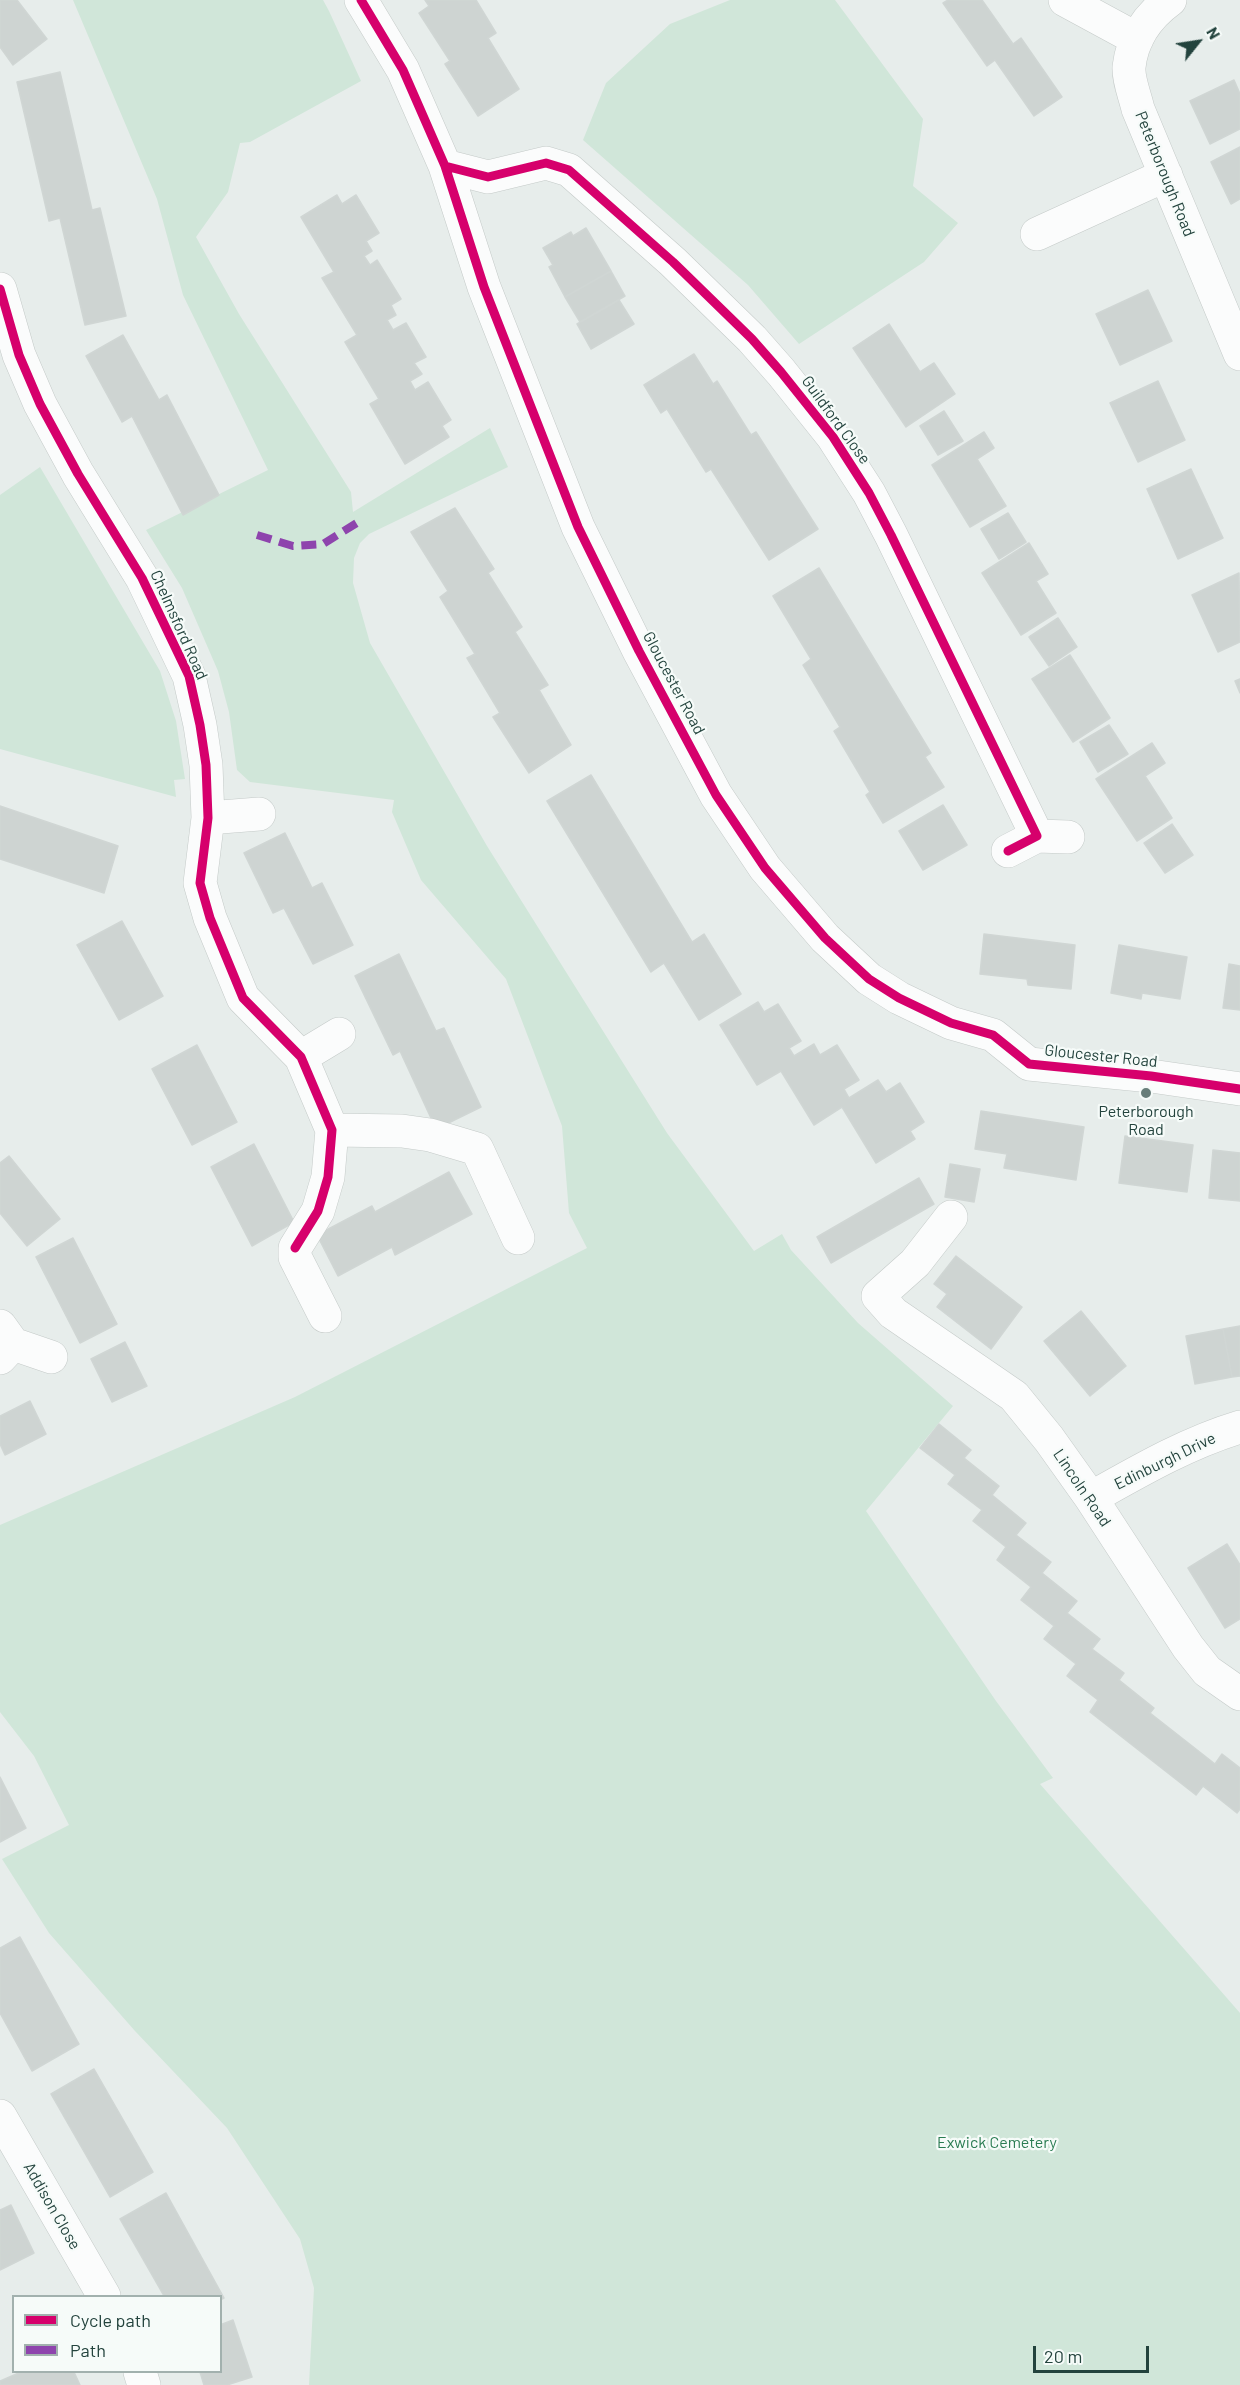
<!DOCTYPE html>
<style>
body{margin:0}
#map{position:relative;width:1240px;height:2385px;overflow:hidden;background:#e7edeb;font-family:Barlow,sans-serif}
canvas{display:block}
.legend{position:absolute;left:12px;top:2295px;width:210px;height:78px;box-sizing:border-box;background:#f6fbf9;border:2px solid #a2b1ae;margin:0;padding:8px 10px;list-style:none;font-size:18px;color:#23433d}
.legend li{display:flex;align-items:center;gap:12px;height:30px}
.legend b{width:30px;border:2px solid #a2b1ae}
.north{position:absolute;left:1168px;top:12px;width:60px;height:60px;-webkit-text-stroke:4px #f6fbf9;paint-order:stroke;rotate:60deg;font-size:16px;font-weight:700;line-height:24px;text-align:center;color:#23433d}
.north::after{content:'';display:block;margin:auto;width:21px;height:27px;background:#23433d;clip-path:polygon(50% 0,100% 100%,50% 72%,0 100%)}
.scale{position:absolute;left:1033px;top:2346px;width:116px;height:27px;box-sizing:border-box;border:3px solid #23433d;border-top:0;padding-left:8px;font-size:18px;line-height:21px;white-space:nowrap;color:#23433d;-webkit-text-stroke:4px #f6fbf9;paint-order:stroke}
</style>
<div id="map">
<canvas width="1240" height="2385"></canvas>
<ul class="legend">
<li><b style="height:8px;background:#d6006c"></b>Cycle path</li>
<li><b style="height:8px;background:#8e44ad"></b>Path</li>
</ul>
<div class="north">N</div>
<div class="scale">20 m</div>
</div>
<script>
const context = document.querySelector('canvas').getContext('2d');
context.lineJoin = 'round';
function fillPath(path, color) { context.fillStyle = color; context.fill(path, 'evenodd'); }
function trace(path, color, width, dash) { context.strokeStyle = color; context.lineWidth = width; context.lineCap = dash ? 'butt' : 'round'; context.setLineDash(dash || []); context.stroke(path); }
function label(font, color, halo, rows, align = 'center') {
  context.font = font + ' Barlow,sans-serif'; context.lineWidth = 4.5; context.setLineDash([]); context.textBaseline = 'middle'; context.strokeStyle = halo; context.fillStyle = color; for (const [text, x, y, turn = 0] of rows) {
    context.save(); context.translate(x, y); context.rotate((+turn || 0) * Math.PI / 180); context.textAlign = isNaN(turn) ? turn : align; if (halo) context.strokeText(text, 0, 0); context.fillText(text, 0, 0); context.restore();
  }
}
fillPath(new Path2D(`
 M73,0H323L329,11L361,81L250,142L240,143L228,192L196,237L239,314L351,492L353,512L490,428L508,467L369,534L360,543L354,558L353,583L370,643L487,846L667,1133L754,1251L782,1234L791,1250L858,1323L953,1406L866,1511L996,1701L1053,1778L1040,1784L1240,2013V2385H309L314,2288L300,2239L227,2128L135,2031L49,1933L2,1859L69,1825L34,1756L0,1712V1525L295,1397L587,1248L569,1213L562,1126L506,979L421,880L392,812L394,800L250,782L237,770L229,712L218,671L182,588L146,530L268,470L183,295L157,199Z
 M730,0H835L923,119L913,186L958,223L924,262L799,344L748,285L583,140L606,83L670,24Z
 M40,467L160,671L176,721L185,779L174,780L176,797L0,749V495Z`), '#d0e6d9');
const building = new Path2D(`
 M0,0H17L47,39L13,65L0,47Z
 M425,0H476L496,33L488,38L519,89L478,116L445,64L450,61L419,13L429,6Z
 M948,0H982L1013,44L1021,38L1062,97L1034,116L995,60L987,66L943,3Z
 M60,72L92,210L100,208L126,316L85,325L60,218L49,221L17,82Z
 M1234,80L1240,94V129L1210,144L1190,101Z
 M1240,147V199L1231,204L1211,162Z
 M337,195L342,204L356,195L379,233L366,241L372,251L364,256L370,265L377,260L401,299L391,305L396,315L387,320L393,330L406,323L426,357L414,363L422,374L410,381L415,390L428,382L451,420L442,426L449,437L405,464L370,404L379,399L345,342L357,335L322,278L334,272L301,217Z
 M586,228L611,271L565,297L549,267L553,265L543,248L571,232L573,236Z
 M611,271L625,296L580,322L565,297Z
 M1148,290L1172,341L1120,365L1096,314Z
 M619,300L634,324L591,349L577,324Z
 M889,324L920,372L934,363L955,394L906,427L853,348Z
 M123,335L159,400L167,395L219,495L183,515L132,416L122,422L86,356Z
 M694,354L713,384L717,381L751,435L756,432L818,529L769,560L711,469L706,472L667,409L661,413L644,385Z
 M1158,381L1185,440L1138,462L1110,403Z
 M944,411L963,441L938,455L920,426Z
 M984,432L994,448L977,459L1006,506L970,527L932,465Z
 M1191,469L1223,538L1178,559L1147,489Z
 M455,508L494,569L488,573L522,627L515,632L548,685L539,690L571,745L529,773L493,717L500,713L467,658L475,654L440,597L448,591L411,532Z
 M1008,513L1026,542L999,559L981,529Z
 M1029,543L1048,574L1036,581L1056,613L1021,635L982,573Z
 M819,568L931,753L925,757L944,787L883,823L866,795L870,792L834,731L840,727L803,665L811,659L773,596Z
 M1239,573L1240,642L1218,652L1192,595Z
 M1058,618L1077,647L1049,666L1029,637Z
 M1070,655L1110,718L1073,742L1032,679Z
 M1240,679V693L1235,681Z
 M1109,725L1128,754L1098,772L1080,742Z
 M1152,743L1165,763L1145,776L1172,818L1137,841L1096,779Z
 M591,775L692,942L704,934L741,994L699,1020L664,963L651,972L547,801Z
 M943,805L967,845L923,870L899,831Z
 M0,806L118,846L104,893L0,859Z
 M1172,824L1193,855L1165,873L1144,843Z
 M285,833L312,888L322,883L353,945L313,964L284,908L273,913L244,853Z
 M122,921L163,996L119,1020L77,945Z
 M984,934L1075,945L1071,989L1028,985L1027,979L980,974Z
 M1119,945L1187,957L1180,999L1142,993L1141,999L1111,993Z
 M399,954L436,1031L444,1028L481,1107L436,1129L400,1051L393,1055L355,976Z
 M1229,964L1240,966V1010L1223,1008Z
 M758,1002L764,1012L778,1004L801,1041L789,1048L794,1056L814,1044L820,1055L837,1045L859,1080L844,1089L849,1098L878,1080L886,1092L900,1083L924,1122L910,1131L915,1139L876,1163L842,1107L814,1125L781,1071L757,1085L720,1025Z
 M197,1045L237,1122L192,1145L152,1069Z
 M981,1111L1084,1127L1076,1180L1004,1168L1007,1154L975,1149Z
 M1125,1136L1193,1145L1187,1192L1119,1183Z
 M254,1144L294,1222L252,1246L211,1167Z
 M1213,1150L1240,1153V1201L1209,1198Z
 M9,1156L60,1219L27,1246L0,1213V1163Z
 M950,1164L980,1169L974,1202L945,1197Z
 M449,1172L472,1214L395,1255L392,1247L338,1276L317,1235L372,1206L375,1212Z
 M919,1178L934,1204L831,1263L817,1237Z
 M73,1238L117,1324L80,1343L36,1257Z
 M956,1256L1022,1307L991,1349L937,1307L947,1294L934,1284Z
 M1081,1311L1126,1366L1090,1396L1044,1341Z
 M1240,1326V1376L1232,1377L1223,1329Z
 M1223,1329L1232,1377L1195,1384L1186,1336Z
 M125,1342L147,1386L112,1402L91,1359Z
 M30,1401L46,1434L5,1455L0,1444V1416Z
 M939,1424L971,1450L964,1458L999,1486L992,1495L1026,1523L1016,1535L1051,1562L1042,1573L1077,1601L1067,1613L1100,1639L1092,1649L1124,1673L1119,1680L1154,1708L1150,1713L1215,1764L1222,1754L1240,1768V1809L1237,1813L1203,1786L1196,1795L1090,1712L1098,1700L1067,1676L1076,1664L1044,1639L1054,1626L1021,1600L1031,1587L997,1560L1006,1547L973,1521L982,1510L948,1484L955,1475L920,1448Z
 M1227,1544L1240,1565V1619L1225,1628L1188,1568Z
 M0,1777L26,1828L0,1842Z
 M20,1937L79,2044L32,2071L0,2013V1948Z
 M94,2069L153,2172L110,2197L51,2094Z
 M166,2193L224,2298L220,2300V2296H164L120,2219Z
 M11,2205L34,2253L0,2270V2210Z
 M233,2320L252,2377L227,2385H204L200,2372H220V2325Z
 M21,2372H74L80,2385H0V2381Z`);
fillPath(building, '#ced4d2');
trace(building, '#d0d6d4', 1.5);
const minor = new Path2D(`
 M361,0L403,70L445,166L484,287L578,527L639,651L716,795L765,868L825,938L869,979L899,998L951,1023L993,1035L1029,1064L1151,1076L1240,1089
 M1065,0L1137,39
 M1170,0C1148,16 1132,39 1129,67C1128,79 1135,96 1138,109L1240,354
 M445,166L488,177L546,163L569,170L673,262L752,339L781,372L833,437L869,493L891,535L1037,836L1008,851
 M1037,234L1166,175
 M0,289L19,355L40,404L78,474L142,578L189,676L200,725L206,765L208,818L200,883L210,918L243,998L301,1057L332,1130L328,1177L318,1211L295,1248V1257L325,1316
 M208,818L259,814
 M1037,836L1068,837
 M301,1057L339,1034
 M332,1130L402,1131L430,1135L477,1149L518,1238
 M951,1217L915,1263L878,1296L893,1313L1014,1396L1049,1439L1091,1498L1188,1647L1207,1671L1240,1694
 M0,1326L13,1344L0,1358
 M13,1344L51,1357
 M1091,1498C1139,1471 1187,1443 1240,1427
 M0,2116L104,2296
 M140,2372L144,2385`);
trace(minor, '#c4cac8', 34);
trace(minor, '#fbfcfc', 33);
trace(new Path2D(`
 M257,535L293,546L323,544L360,521`), '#8e44ad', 8, [15, 8]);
trace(new Path2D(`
 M361,0L403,70L445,166L484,287L578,527L639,651L716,795L765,868L825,938L869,979L899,998L951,1023L993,1035L1029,1064L1151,1076L1240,1089
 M445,166L488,177L546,163L569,170L673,262L752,339L781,372L833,437L869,493L891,535L1037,836L1008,851
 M0,289L19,355L40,404L78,474L142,578L189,676L200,725L206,765L208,818L200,883L210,918L243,998L301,1057L332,1130L328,1177L318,1211L295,1248`), '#d6006c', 9);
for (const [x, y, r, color] of [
 [1146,1093,6,"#687e7a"]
]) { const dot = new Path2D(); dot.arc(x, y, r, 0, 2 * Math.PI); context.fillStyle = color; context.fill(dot); trace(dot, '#f6fbf9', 2); }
label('16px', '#23433d', '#f6fbf9', [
 ["Peterborough Road",1165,174,68],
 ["Guildford Close",836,420,54],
 ["Chelmsford Road",179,625,66],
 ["Gloucester Road",674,683,62],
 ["Gloucester Road",1101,1056,6],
 ["Edinburgh Drive",1165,1461,-26],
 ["Lincoln Road",1082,1488,56],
 ["Addison Close",52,2206,60]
]);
label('16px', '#23433d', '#f6fbf9', [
 ["Peterborough",1146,1112],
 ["Road",1146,1130]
]);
label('16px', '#2a7c52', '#f6fbf9', [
 ["Exwick Cemetery",997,2143]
]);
</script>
